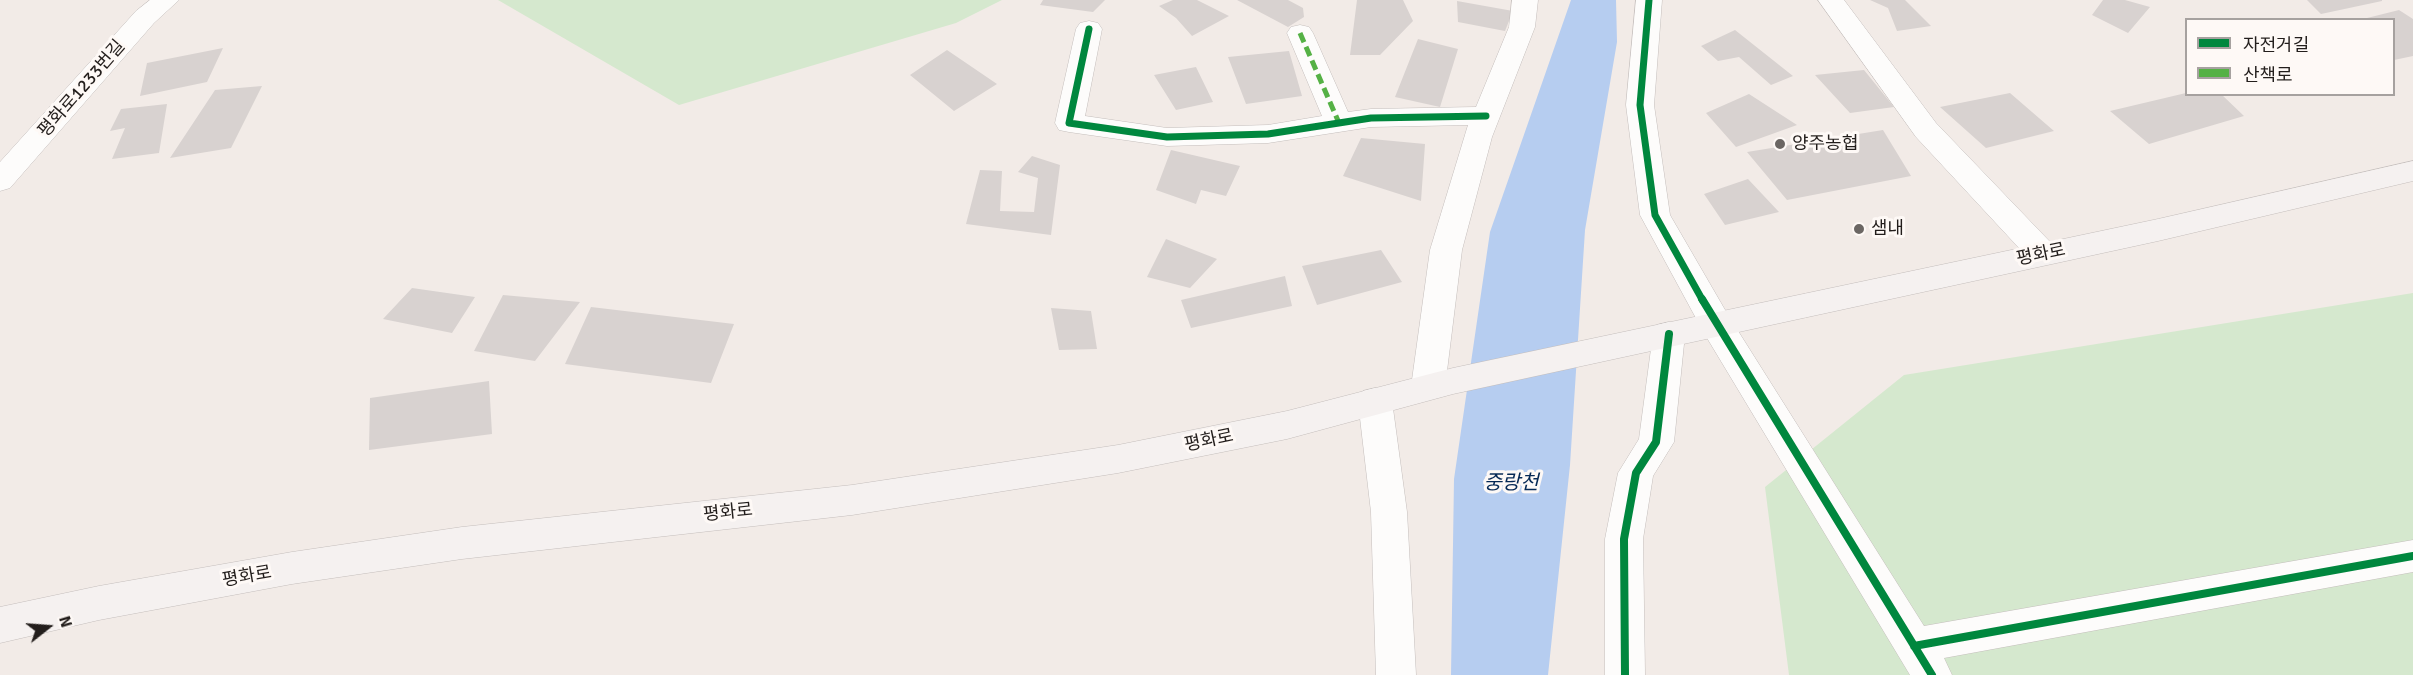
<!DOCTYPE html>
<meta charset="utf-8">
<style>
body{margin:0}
#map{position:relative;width:2413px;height:675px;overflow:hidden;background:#f2ebe7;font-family:Signika,"Noto Sans KR",sans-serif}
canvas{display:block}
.legend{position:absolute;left:2185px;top:18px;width:210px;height:78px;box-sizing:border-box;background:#fef9f6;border:2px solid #a6a19f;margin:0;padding:8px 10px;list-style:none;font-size:18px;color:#231e1c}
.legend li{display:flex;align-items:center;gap:12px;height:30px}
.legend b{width:30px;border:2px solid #a6a19f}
.north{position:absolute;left:18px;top:597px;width:60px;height:60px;-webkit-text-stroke:4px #fef9f6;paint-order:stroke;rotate:73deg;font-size:16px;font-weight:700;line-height:24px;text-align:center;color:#231e1c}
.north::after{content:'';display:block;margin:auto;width:21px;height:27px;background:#231e1c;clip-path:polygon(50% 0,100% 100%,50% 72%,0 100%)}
</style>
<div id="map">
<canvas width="2413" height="675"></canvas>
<ul class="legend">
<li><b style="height:8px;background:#00873e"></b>자전거길</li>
<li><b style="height:8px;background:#55b145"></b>산책로</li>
</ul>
<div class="north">N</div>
</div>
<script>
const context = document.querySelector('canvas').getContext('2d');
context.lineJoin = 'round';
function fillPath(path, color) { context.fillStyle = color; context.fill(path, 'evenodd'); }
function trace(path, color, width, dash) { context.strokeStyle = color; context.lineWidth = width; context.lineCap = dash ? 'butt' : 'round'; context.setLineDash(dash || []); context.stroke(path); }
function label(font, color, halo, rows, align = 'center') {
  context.font = font + ' Signika,"Noto Sans KR",sans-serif'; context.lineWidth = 6; context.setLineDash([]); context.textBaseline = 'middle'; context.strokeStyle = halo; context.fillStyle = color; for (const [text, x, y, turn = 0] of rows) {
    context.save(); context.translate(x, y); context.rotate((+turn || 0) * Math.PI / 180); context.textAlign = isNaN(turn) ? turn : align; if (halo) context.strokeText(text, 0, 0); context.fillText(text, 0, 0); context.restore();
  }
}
fillPath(new Path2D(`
 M498,0H1002L956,23L679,105Z
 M2413,293V675H1789L1765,487L1904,375Z`), '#d5e8ce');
fillPath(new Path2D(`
 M1571,0H1616L1617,42L1585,230L1570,465L1548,675H1451L1454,479L1490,232Z`), '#b6cdf0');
fillPath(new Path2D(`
 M1043,0H1105L1093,12L1040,5Z
 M1173,0H1197L1229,16L1192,36L1176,18L1159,6Z
 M1237,0H1288L1303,8L1304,17L1288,27Z
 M1357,0H1403L1413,21L1380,55H1350Z
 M1870,0H1905L1931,26L1897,31L1888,8Z
 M2103,0H2125L2150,7L2128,33L2092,15Z
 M2307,0H2382V1L2321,14Z
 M1457,1L1513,11L1505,31L1458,22Z
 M2399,10L2413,19V56L2394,60V20L2363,19Z
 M1735,30L1793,76L1771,85L1739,57L1718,61L1701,46Z
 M1418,39L1458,49L1440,107L1395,97Z
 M223,48L207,82L140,96L147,63Z
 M947,50L997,84L954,111L910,75Z
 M1289,51L1302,96L1246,104L1228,57Z
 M1196,67L1213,102L1176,110L1154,75Z
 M1864,70L1894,107L1850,113L1815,75Z
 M262,86L231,148L170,158L215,90Z
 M2010,93L2054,131L1986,148L1940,107Z
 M2186,93L2221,94L2244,116L2149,144L2110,111Z
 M1749,94L1797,125L1736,147L1706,113Z
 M167,104L159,153L112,159L125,128L110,131L121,109Z
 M1883,130L1911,176L1787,200L1747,152Z
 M1361,138L1425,144L1421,201L1343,176Z
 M1171,150L1240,166L1226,196L1201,190L1196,204L1156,190Z
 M1032,156L1060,165L1051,235L966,224L980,170L1002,171L1000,211L1034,212L1038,178L1018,172Z
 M1748,179L1779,212L1725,225L1704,194Z
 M1166,239L1217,259L1190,288L1147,277Z
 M1381,250L1402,282L1317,305L1302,266Z
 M1285,276L1292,306L1191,328L1181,300Z
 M412,288L475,297L452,333L383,319Z
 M503,295L580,302L535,361L474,351Z
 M591,307L734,324L711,383L565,364Z
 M1051,308L1091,311L1097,349L1059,350Z
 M489,381L492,434L369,450L370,398Z`), '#d8d2d0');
const street = new Path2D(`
 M150,0H179L154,23L10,188L0,191V162L136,11Z
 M1512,0H1538L1535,27L1492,137L1462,250L1445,387L1440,396L1428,400L1416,396L1411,387L1430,250L1468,125L1371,127L1268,143L1167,146L1069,132L1059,130L1055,123L1076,29L1080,23L1089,21L1098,23L1102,29L1085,116L1167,128L1268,125L1322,116L1287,33L1291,27L1300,25L1309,27L1313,33L1348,112L1371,109L1476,107L1509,27Z
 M1636,0H1662L1654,105L1670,215L1728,315L1924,626L2413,540V572L1944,658L1952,675H1910L1704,333L1640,215L1626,105Z
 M1818,0H1844L1936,123L2054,246L2059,254L2054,262L2043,265L2032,262L1916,137Z
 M1669,322L1681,325L1685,334L1674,442L1653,476L1643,539L1645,675H1605V539L1618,473L1639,439L1653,334L1657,325Z
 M1375,388L1387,391L1392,401L1407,512L1416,675H1376L1371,512L1358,401L1363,391Z`);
const secondary = new Path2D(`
 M2413,161V181L2158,241L1453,394L1287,439L1118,473L852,515L462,559L292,584L99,620L0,643V607L99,586L292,552L462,527L852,485L1118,445L1287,411L1453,368L2158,219Z`);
trace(street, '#c4bebc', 1);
trace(secondary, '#c4bebc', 1);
fillPath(street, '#fdfcfb');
fillPath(secondary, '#f5f1f0');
trace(new Path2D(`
 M1300,33L1339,123`), '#55b145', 5, [10, 5]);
trace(new Path2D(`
 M1649,0L1640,105L1655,215L1703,301
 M1089,29L1069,123L1167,137L1268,134L1371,118L1486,116`), '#00873e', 7);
trace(new Path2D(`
 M1702,299L1932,675
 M1914,646L2413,556
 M1625,675L1624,539L1636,473L1656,442L1669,334`), '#00873e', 8);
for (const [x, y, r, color] of [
 [1780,144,6,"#6b6663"],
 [1859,229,6,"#6b6663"]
]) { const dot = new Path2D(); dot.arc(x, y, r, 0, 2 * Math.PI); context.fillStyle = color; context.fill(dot); trace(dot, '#fef9f6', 2); }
label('18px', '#231e1c', '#fef9f6', [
 ["평화로1233번길",82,89,-49],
 ["평화로",2041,255,-12],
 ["평화로",1209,441,-12],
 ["평화로",728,513,-6],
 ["평화로",247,577,-10]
]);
label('18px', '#231e1c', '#fef9f6', [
 ["양주농협",1792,144],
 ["샘내",1871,229]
], 'left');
label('italic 20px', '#052855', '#fef9f6', [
 ["중랑천",1511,484]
]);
</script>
